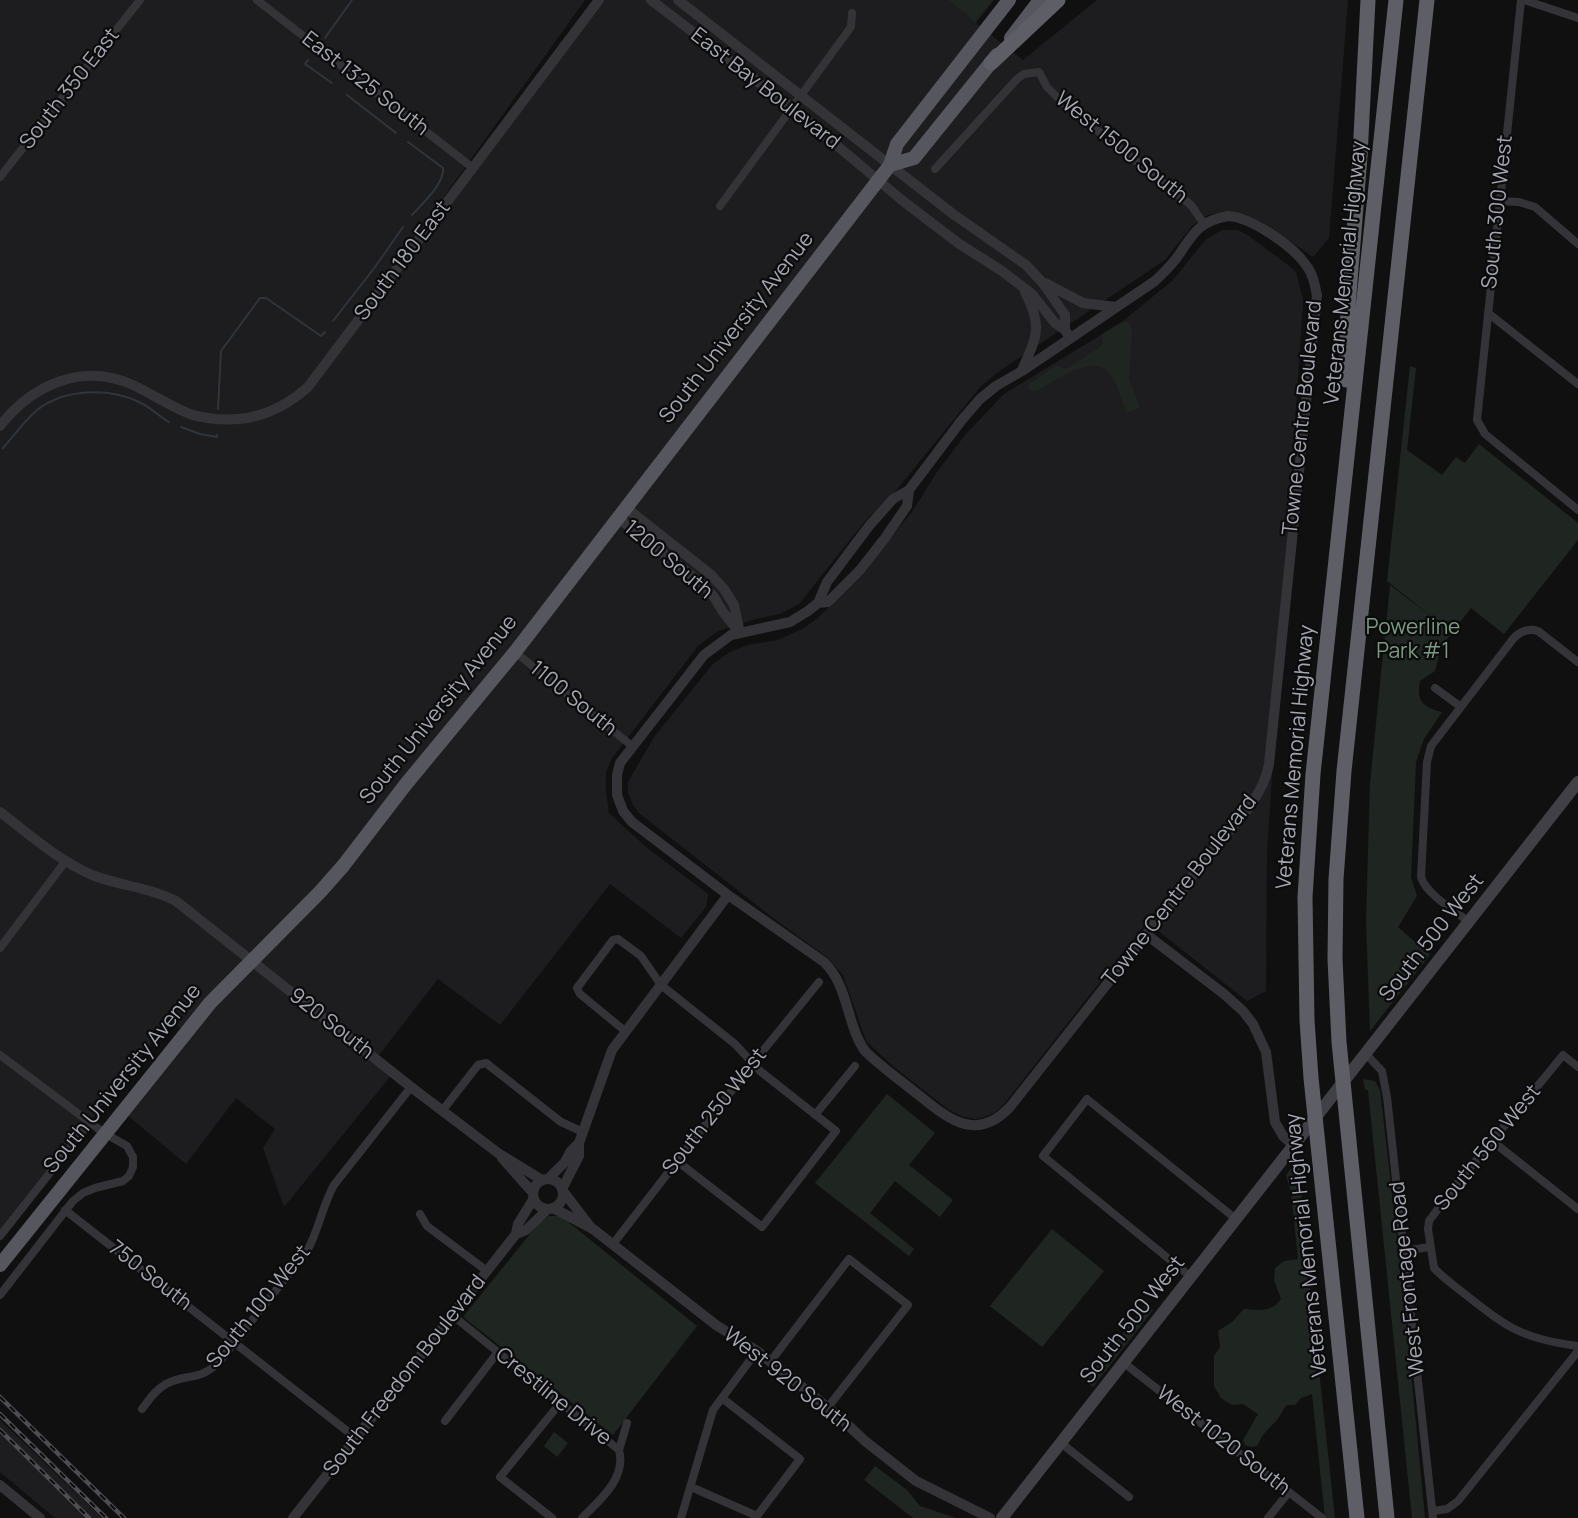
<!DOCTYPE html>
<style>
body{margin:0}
canvas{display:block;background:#101011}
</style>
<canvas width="1578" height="1518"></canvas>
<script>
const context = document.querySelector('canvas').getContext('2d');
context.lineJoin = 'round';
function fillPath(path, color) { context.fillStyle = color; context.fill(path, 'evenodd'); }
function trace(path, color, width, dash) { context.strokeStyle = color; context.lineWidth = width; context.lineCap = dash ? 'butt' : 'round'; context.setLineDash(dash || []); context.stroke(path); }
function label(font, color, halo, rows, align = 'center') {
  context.font = font + ' Manrope,sans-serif'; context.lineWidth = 4.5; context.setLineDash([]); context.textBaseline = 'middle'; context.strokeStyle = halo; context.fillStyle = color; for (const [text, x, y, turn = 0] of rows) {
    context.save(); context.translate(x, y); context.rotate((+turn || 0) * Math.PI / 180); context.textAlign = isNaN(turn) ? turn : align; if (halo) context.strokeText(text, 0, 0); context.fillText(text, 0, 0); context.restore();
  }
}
fillPath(new Path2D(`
 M0,0H585L329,357L599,0H994L976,23L1023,60L1097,0H1348L1329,238L1313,257L1262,222L1244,214L1227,212L1208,215L1192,226L1165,260L1001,370L981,386L894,493L865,521L799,604L780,614L756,619L718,631L698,646L612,758L606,772V791L609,813L646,847L708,894L706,907L681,938L610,884L500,1025L438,979L376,1059L393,1073L284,1207L263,1148L275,1129L236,1098L186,1164L122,1111L184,1031L169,1020L0,1236Z
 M1222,230H1237L1246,234L1288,265L1296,272L1303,300L1267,852L1266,991L1247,1001L1147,922L1004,1104L997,1111L985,1117L975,1119L964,1117L949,1110L894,1067L866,1041L843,975L828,958L772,917L639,813L633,805L628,792V782L654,737L713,664L730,652L748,645L778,640L804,628L819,617L850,586L912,512L937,472L965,435L1004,394L1122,322L1173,280L1206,239Z
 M0,1420L102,1518H55L0,1472Z`), '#1d1c1e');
fillPath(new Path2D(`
 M949,0H993L975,22Z
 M1127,321L1130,324L1132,331L1129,378L1140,408L1126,413C1122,400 1118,385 1110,374C1093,352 1054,382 1035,392L1029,390V384L1057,365L1067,369L1100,347L1103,343L1102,334L1122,322Z
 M1410,366L1416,368L1407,450L1442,475L1456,457L1465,463L1479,444L1578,523V540L1504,634L1471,608L1441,647L1435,671L1420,681C1416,700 1423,708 1442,712L1424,739L1416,762L1411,877L1417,896L1398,927L1430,955L1370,1031L1366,921L1370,783L1390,585L1441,624L1387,581Z
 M1363,1079L1375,1081L1380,1090L1403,1289L1425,1518H1412L1368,1090H1365Z
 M887,1094L935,1133L909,1165L953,1200L940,1217L895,1181L870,1213L914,1249L909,1256L815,1183Z
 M1299,1158L1303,1223L1335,1518H1325L1312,1394L1301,1398L1295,1405H1287C1282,1410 1280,1417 1276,1421C1268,1430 1262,1433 1258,1445L1252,1447L1245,1445L1243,1440L1258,1414L1243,1404L1232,1405L1221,1398L1214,1386V1356L1220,1347L1218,1331L1232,1322L1244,1309C1260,1310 1271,1313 1281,1299L1274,1280L1275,1268L1284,1261L1298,1259L1291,1192L1286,1175Z
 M549,1216H558L567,1221L697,1326L613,1435L463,1317L538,1224Z
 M1052,1229L1104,1271L1042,1347L990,1306Z
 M1146,1304L1153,1310L1093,1387L1085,1381Z
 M554,1432L568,1443L557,1457L544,1446Z
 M875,1466L907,1490L920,1506L956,1518H913L864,1480Z`), '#1f2520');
trace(new Path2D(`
 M325,38L352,0
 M308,60L305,64L332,83
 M347,95L396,133
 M408,142L443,168C445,183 422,204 412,215
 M333,321L375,267L403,227
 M218,409L221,351L260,298H266L321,336L325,332
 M181,427L200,434L217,437V435
 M3,448C14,436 24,421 37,410C64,389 108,387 139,402C150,407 159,416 169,422`), '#2f353c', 2);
trace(new Path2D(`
 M257,0L473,168
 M1521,0L1477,420L1485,434L1578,510
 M1524,0L1578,18
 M935,169L1017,79L1024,74L1039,72L1047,87L1062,102L1191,205L1204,224
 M0,177L140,0
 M1499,201L1519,202L1535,207L1578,244
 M720,206L851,27L852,13
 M1488,313L1578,384
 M515,652L632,746
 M1435,688L1461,707
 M1469,922C1455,911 1426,894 1421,877L1427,762L1431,746L1513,639C1520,631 1528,628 1538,631L1578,662
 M0,948L65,862
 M625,1031L580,994L577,988L613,940L618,939L641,956L661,985L735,1044L760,1071L836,1131L762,1227L677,1161
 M1366,1054L1382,1071L1387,1097L1433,1518
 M0,1055L104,1133L127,1146L133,1157V1167L129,1176L123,1181L95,1188L83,1193L73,1201L0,1295
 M1578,1067L1563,1055C1519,1110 1471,1163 1429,1221L1428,1229L1434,1268C1443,1278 1455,1286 1466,1295C1508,1328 1523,1339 1578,1346
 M442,1111L478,1065L486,1063L561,1122L583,1132
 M815,1115L855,1066
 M1491,1140L1578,1209
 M65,1210L356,1438
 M420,1214L427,1226L487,1271
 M0,1236L90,1122
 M613,1244L753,1063L819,982
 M1405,1251L1429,1247
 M1191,1277L1043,1156L1087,1099L1236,1219
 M452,1315L619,1450C627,1478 599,1501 582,1518
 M770,1362L849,1259L908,1305L828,1407
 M1124,1363L1322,1518
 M142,1409C149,1400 155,1390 166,1384C186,1373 199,1382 219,1362L307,1251C319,1230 322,1206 334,1185L411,1087
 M445,1421L498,1352
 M1061,1443L1129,1497
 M619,1450L627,1423
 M691,1487L757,1516L800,1459L722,1398
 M1433,1511L1447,1509L1458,1501L1578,1351
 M552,1518L500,1477L561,1402
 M681,1518L713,1410L757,1351
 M1268,1518L1289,1492`), '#343438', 8);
trace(new Path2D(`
 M651,0L791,107L903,201L958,243L1002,271L1032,294L1055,323L1065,330L1070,338
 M678,0L953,214L1026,265L1042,282L1065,315V330
 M1228,216C1251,217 1293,246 1306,265C1313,274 1315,285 1317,296L1269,764C1264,794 1240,819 1220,841L1010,1107C973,1146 943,1114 911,1089C896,1077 879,1065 865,1051C846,1024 849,986 824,962L728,895L632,822L623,811L617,795V775L620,763L704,655L731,635L790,622L808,611L818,603L828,602L860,570L885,538L907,506L909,490L961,421L980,399L996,386L1022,371L1155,281C1163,273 1172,265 1178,256C1193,234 1199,221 1228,216Z
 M1045,283L1083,303L1116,307
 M1022,370C1037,336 1043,327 1025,292
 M0,426C32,385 82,362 133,385C152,394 170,406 190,414C195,416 202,417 208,418C246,424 279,413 308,387L599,0
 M625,507L710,574L724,589L734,605L740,633
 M617,517L701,583L714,597L723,612L738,631
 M818,603L827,582L869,526L893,499L909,490
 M0,812C30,835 58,860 92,875C120,886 149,887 176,901L411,1087L498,1153L542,1180
 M1147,935L1224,994L1243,1011L1253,1024L1266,1052L1275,1122L1283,1136L1294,1146
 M502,1158L533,1193
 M548,1179L565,1162L571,1151L579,1143
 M533 1194a15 15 0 1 1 30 0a15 15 0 1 1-30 0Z
 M562,1189L579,1156V1143L612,1050L728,895
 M563,1191L592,1229
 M553,1208L593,1229L716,1325L757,1351L837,1415L865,1441L916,1481L990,1518
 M516,1234L526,1230L548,1209
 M0,1485L40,1518
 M293,1518L516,1234L518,1224L534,1198`), '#343438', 10);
trace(new Path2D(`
 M1002,1518L1578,782`), '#404046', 12);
trace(new Path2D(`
 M1011,38L1040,0
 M890,165L914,158L997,55
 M0,1265L210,1003L320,892L343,866L406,784L515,652L890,165L897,144L1009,0`), '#56565e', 14);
trace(new Path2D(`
 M991,63L1058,0
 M1346,380L1348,306L1360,156L1368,0
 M1357,1518L1311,1078L1307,1020L1305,897L1313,774L1396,0
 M1387,1518L1339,1042L1335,959L1336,879L1344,771L1427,0`), '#5e5f66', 15);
const rail = new Path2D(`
 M0,1397L124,1518
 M0,1414L106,1518
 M0,1430L89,1518`);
trace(rail, '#4d4d53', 4.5);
trace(rail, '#0b0b0c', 2, [7]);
label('21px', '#a3a5b1', '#0b0b0c', [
 ["East 1325 South",365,84,38],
 ["South 350 East",70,89,-52],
 ["East Bay Boulevard",765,89,38],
 ["West 1500 South",1121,148,39],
 ["South 300 West",1498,212,-84],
 ["South 180 East",403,261,-53],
 ["Veterans Memorial Highway",1346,273,-84],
 ["South University Avenue",737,328,-52],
 ["Towne Centre Boulevard",1303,418,-84],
 ["1200 South",668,560,40],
 ["1100 South",573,699,39],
 ["South University Avenue",439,710,-51],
 ["Veterans Memorial Highway",1296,757,-85],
 ["Towne Centre Boulevard",1180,891,-52],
 ["South 500 West",1432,938,-52],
 ["920 South",331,1024,38],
 ["South University Avenue",123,1079,-51],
 ["South 250 West",715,1112,-52],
 ["South 560 West",1488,1148,-51],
 ["Veterans Memorial Highway",1307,1245,-96],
 ["750 South",150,1276,38],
 ["West Frontage Road",1408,1279,-96],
 ["South 100 West",259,1307,-51],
 ["South 500 West",1133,1320,-52],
 ["South Freedom Boulevard",405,1376,-52],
 ["West 920 South",787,1380,38],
 ["Crestline Drive",553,1397,39],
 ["West 1020 South",1223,1441,38]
]);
label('21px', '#7c9a82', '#0b0b0c', [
 ["Powerline",1413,628],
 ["Park #1",1413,652]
]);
</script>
